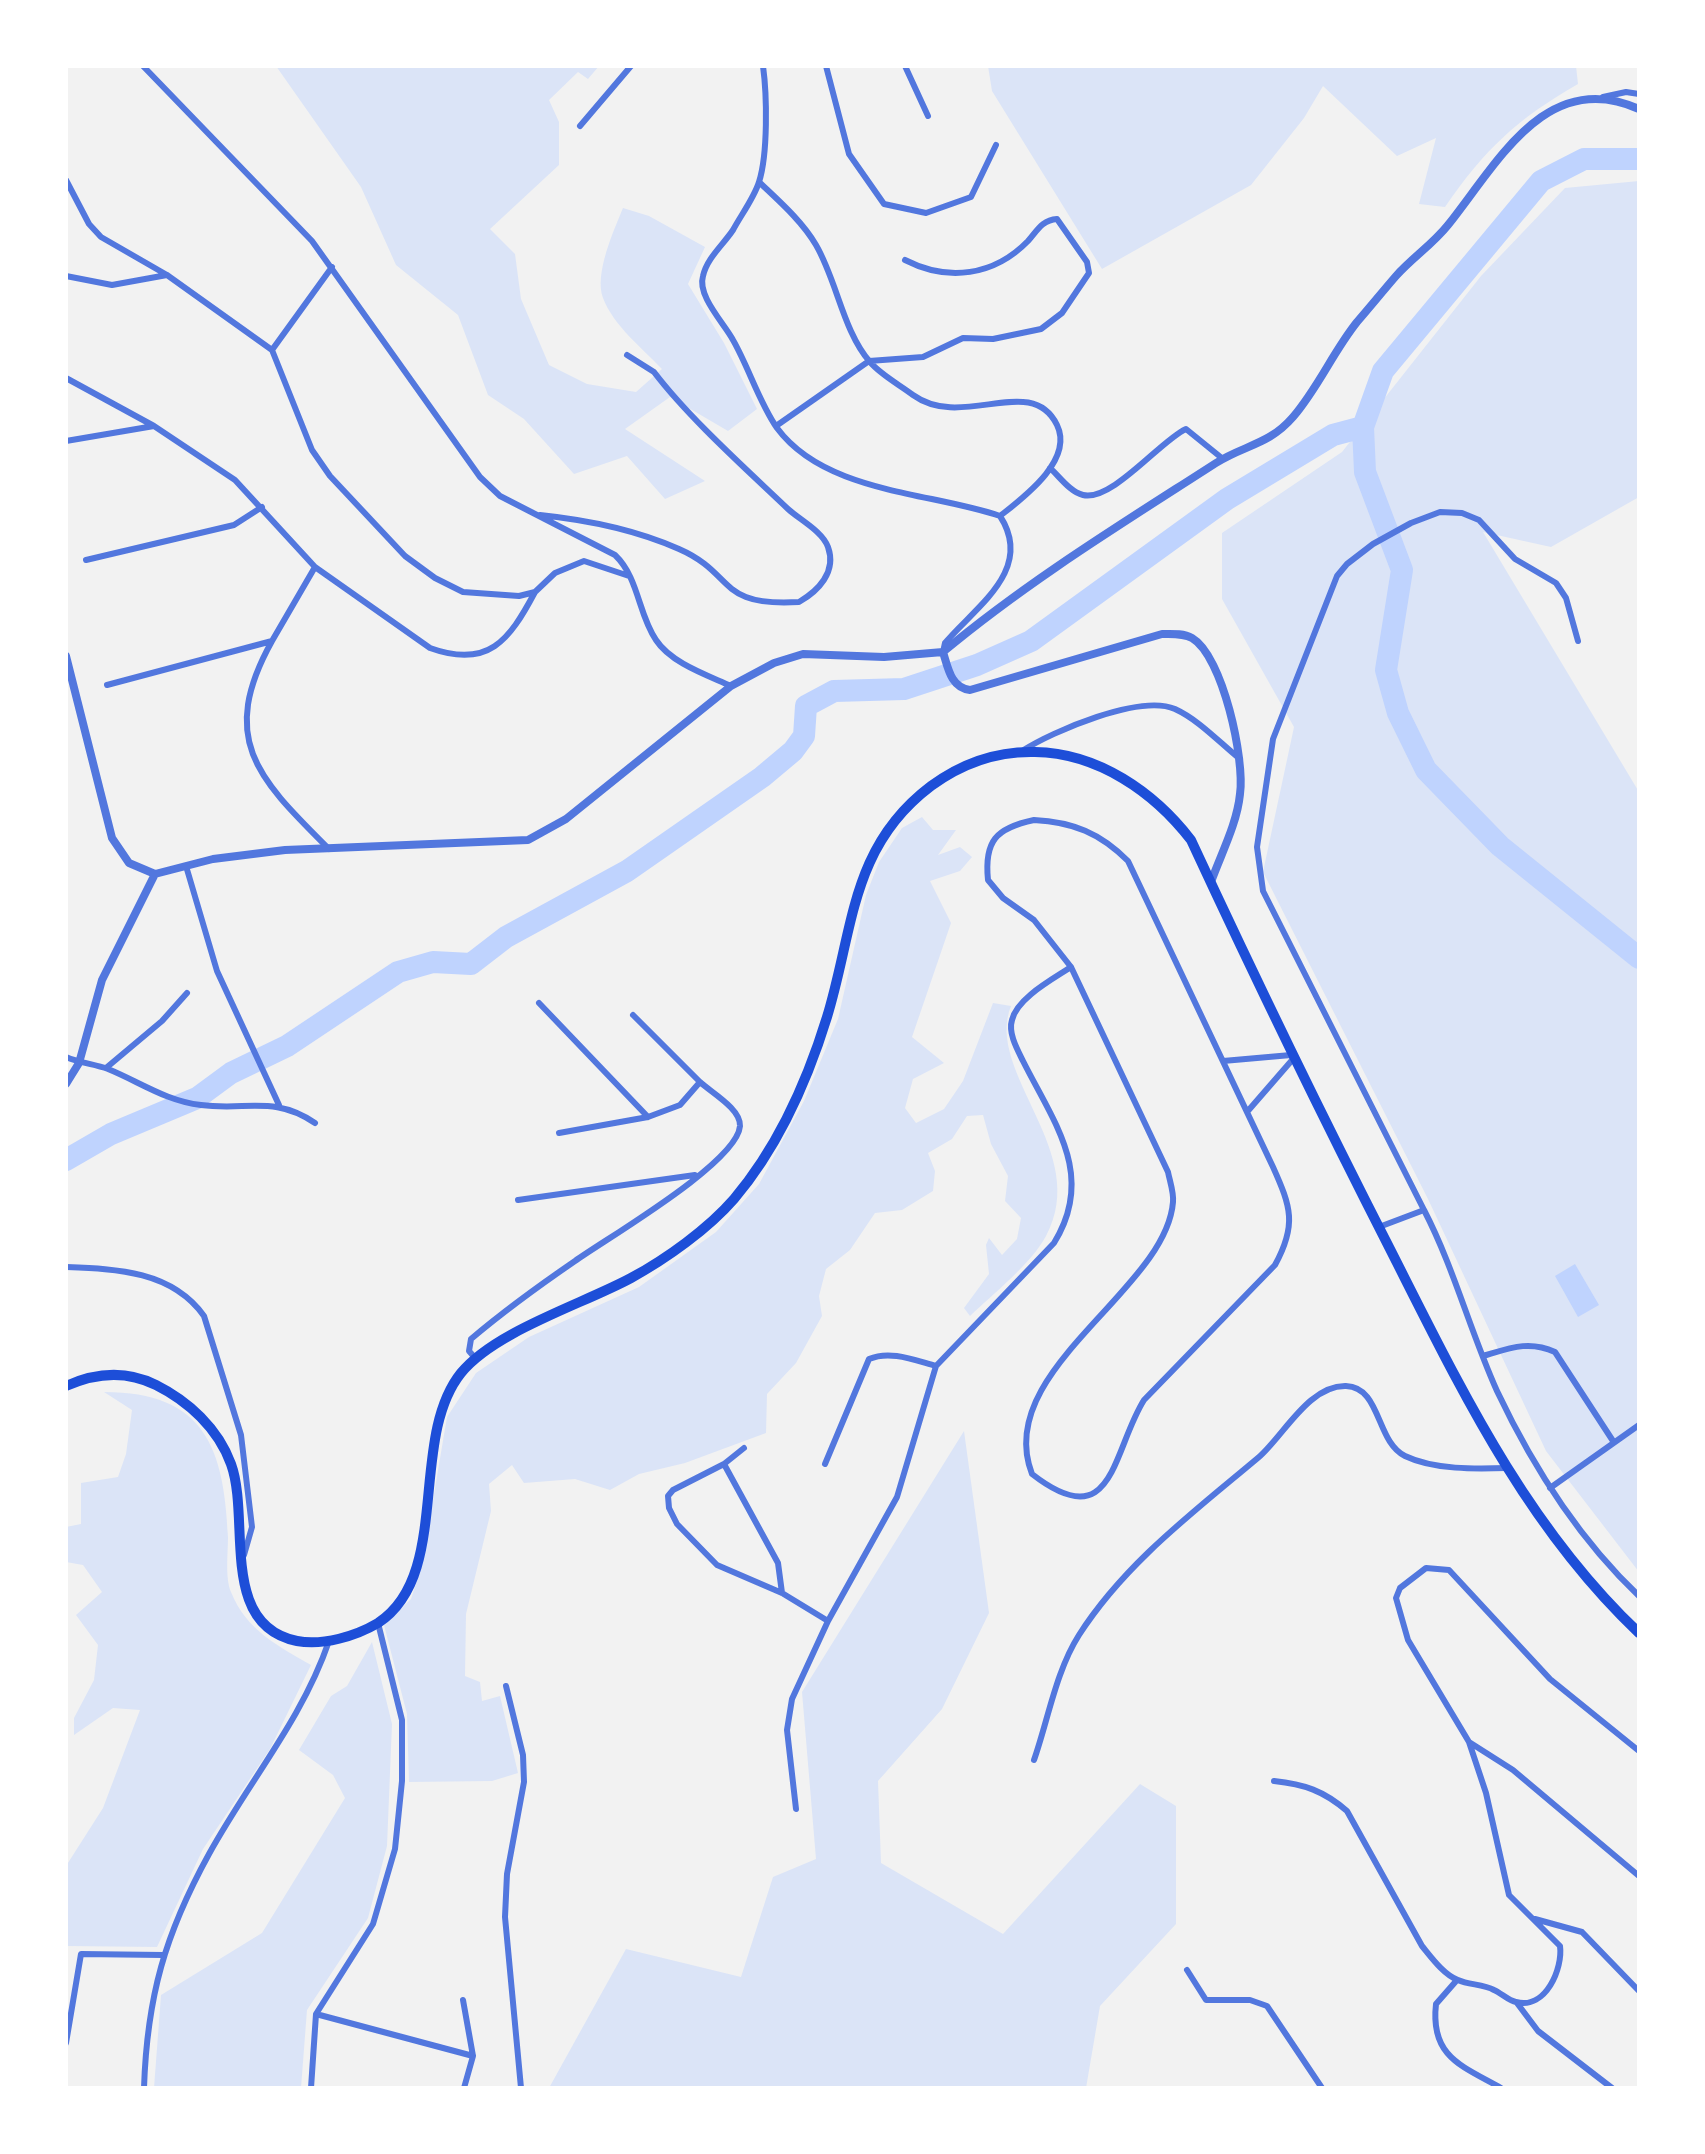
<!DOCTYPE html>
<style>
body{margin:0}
#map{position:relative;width:1705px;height:2154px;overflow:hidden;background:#f2f2f2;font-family:"Noto Serif",serif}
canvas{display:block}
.frame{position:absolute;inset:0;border:68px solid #fff;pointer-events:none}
</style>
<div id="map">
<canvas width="1705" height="2154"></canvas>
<div class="frame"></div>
</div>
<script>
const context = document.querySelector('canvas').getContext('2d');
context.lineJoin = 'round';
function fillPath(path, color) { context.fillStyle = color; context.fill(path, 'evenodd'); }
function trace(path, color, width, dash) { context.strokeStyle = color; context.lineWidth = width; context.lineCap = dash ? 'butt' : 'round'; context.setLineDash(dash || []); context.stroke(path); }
fillPath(new Path2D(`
 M276,66H599L588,79L578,72L549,100L559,122V165L490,229L515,254L521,299L549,365L587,384L636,392L662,369C643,349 613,325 603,298C594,274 614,230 623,208L649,216L705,247L688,284L724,343L757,409L728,431L670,397L625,429L705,481L665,499L627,456L574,474L524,419L488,395L458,315L396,265L361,187Z
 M988,66H1576L1578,84C1517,119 1485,149 1445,207L1419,204L1436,138L1397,156L1323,86L1304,118L1251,185L1102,269L992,91Z
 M1639,181V497L1551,547L1483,532L1639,792V1572L1546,1451L1428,1199L1263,872L1294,727L1222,599V533L1342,452L1481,276L1565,188Z
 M922,817L933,830H956L938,855L960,847L972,857L960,871L930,881L951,923L912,1037L944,1063L913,1079L905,1108L916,1123L944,1109L963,1081L993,1003L1011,1006C984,1073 1092,1152 1046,1236C1031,1264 993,1294 970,1316L964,1308L989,1274L986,1245L989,1238L1002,1255L1017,1239L1021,1218L1005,1201L1008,1176L991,1144L983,1115L967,1116L952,1139L928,1153L935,1171L933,1191L902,1210L875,1213L850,1250L826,1269L819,1296L822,1316L796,1363L767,1394L766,1433L685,1463L639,1474L610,1490L575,1479L524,1483L512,1465L489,1484L491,1511L466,1614L465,1676L480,1682L482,1701L500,1696L518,1773L492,1781L409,1782L407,1714L384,1625L411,1599L422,1565L447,1417L476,1373L529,1337L639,1287L716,1232L759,1184L804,1101L838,1019L866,895L879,862L902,828Z
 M104,1392C205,1392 224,1448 228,1537C228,1553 225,1578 231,1592C246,1630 278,1646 311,1665L270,1749L203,1849L157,1947L66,1946V1866L103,1808L140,1710L113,1708L74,1735V1718L94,1680L98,1645L76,1615L102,1592L83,1565L66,1562V1527L81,1524V1483L118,1477L126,1454L132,1410Z
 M964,1431L989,1613L942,1709L878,1781L881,1863L1003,1934L1140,1784L1176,1806V1924L1100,2006L1086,2088H549L626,1949L741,1977L773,1877L816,1859L802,1692Z
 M372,1642L392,1724L387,1846L368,1918L307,2010L301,2088H154L161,1995L262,1933L345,1798L333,1775L299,1750L331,1696L347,1686Z`), '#dbe4f7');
fillPath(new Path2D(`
 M1575,1264L1599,1305L1578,1317L1555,1276Z`), '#bfd3fe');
trace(new Path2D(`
 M1639,159H1584L1541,181L1383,371L1363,427L1365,472L1402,570L1386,670L1398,713L1426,770L1500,846L1639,958
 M66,1160L111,1134L197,1098L231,1073L287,1046L398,972L433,962L471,964L506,937L627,871L762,777L793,751L804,736L806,706L834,691L904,689L977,665L1031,641L1227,499L1333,435L1363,427`), '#bfd3fe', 22);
trace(new Path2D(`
 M143,66L312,241L480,477L500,496L615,555C639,578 638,614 656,640C671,663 707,675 731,686
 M763,66C767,95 768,154 759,182C754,198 741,215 733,230C723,245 707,258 703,276C697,296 724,323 733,340C749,368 759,402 777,428C825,493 930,492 1000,516
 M826,66L849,154L884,204L926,213L971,197L996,145
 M905,66L928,116
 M1603,97L1626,92L1639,94
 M580,126L631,66
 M66,180L89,224L101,237L167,275L272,350L312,450L330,476L405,556L435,578L463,592L519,596L535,592L555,573L584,561L629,576
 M759,182C779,201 802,221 816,245C837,281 843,331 870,362C881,375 900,385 913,395C963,431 1031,372 1057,425C1074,460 1024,497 1000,516
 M66,276L112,285L167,275
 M272,350L332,267
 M66,378L154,426L235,480L315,567L430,648C488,669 509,641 535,592
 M776,426L869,361L923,357L963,338L993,339L1041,329L1062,313L1089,273L1087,262L1057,219C1042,220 1037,231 1028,241C994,276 948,282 905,260
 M66,441L154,426
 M1050,468C1059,476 1070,492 1083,495C1112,502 1161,440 1186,429L1223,459
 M540,515C588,520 634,529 679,549C736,574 716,607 799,602C818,591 837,572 828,547C822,531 800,520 788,509C745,468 689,418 654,372L627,355
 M86,560L234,525L262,507
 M272,641C217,740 259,779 329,849
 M943,652L945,643C975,607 1035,570 1000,516
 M107,685L272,641L315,567
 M1022,751C1053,731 1140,694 1175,709C1199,720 1220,743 1240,759
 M1034,820C1073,822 1100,833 1128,861L1273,1167C1291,1207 1297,1225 1275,1265L1144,1400C1112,1451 1114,1538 1032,1474C992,1371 1166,1291 1173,1202C1174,1193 1170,1182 1168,1172L1071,967L1034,920L1003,898L988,880C984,841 996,828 1034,820Z
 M186,866L217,971L279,1105
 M539,1003L648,1117
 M633,1015L700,1082
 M66,1057C80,1063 94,1064 108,1069C140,1082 166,1101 201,1105C246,1111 274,1095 315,1123
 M1223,1061L1291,1055
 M106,1068L162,1021L187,993
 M1247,1112L1293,1059
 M518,1200L695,1175
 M1424,1210L1263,891L1257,847L1273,739L1337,576L1347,564L1373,544L1411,523L1440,512L1462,513L1479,520L1515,559L1556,583L1566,598L1578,641
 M1379,1227L1424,1210C1454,1268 1470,1331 1497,1391C1532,1465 1579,1539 1639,1596
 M66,1267C117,1269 172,1271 204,1316L241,1435L252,1527L244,1555
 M1483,1356C1510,1348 1529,1340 1555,1352L1613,1441
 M476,1359L469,1351L471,1339C504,1311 540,1285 575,1261C607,1238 737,1163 740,1126C741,1109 712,1093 700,1082L680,1105L648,1117L559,1133
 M744,1448L724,1464L673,1490L668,1496L669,1508L677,1524L717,1565L782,1593L828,1621
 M724,1464L778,1563L782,1593
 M825,1464L869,1359C890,1350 914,1360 936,1366
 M1550,1488L1639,1425
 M506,1686L523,1755L524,1782L507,1874L505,1917L521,2088
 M1639,1751L1550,1679L1449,1570L1426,1568L1400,1588L1396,1598L1408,1640L1469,1742L1513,1770L1639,1876
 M1034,1760C1048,1720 1056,1671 1079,1635C1125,1563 1195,1511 1259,1457C1284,1435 1309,1385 1346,1386C1381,1387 1376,1442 1405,1456C1434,1470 1476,1469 1507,1468
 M1274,1781C1304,1784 1324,1791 1347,1811L1422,1946C1431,1957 1444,1975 1458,1980C1469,1985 1483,1984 1494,1990C1501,1993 1509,2001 1516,2002C1546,2010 1563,1968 1560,1946L1509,1895L1486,1793L1469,1742
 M796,1809L787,1730L792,1699L828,1621L897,1497L936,1366L1054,1243C1096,1175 1054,1123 1023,1061C1017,1049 1008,1033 1012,1020C1017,998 1053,979 1071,967
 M1535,1919L1582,1932L1639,1991
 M1187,1970L1206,2000H1250L1267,2006L1322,2088
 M1457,1980L1436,2004C1430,2057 1462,2066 1501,2088
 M463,2000L473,2056L464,2088
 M1517,2003L1538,2031L1612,2088
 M316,2014L473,2056
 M66,2043L81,1954L163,1955
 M144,2088C147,1997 165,1934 209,1854C249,1781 302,1720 329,1641
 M311,2088L316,2014L373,1924L395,1849L402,1781V1720L378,1623`), '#5277de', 6);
trace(new Path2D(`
 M943,652C1028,581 1123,523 1216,463C1244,445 1269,445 1293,417C1318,388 1333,352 1357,322C1370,307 1383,291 1396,276C1412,258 1433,244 1448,225C1497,164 1546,67 1639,109
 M943,652C948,668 951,688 970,690L1162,634C1171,634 1183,633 1192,638C1223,656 1245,760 1240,794C1237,824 1221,854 1211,882
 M66,656L112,838L129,863L155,874L213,859L285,850L528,840L566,819L731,686L774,663L803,654L884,657L943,652
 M66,1084L79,1063L102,980L155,874`), '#5277de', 8);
trace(new Path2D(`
 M66,1386C95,1373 126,1370 156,1385C188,1401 218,1428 231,1464C251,1519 218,1625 297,1641C323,1646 356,1636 378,1623C452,1575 408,1439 461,1373C495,1331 583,1304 631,1278C666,1259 708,1229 734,1199C778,1147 807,1082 827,1017C854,929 850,847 931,786C961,764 997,751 1035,752C1098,753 1154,792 1191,840C1255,978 1321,1114 1390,1249C1460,1387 1525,1525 1639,1633`), '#1d4ed8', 10);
</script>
